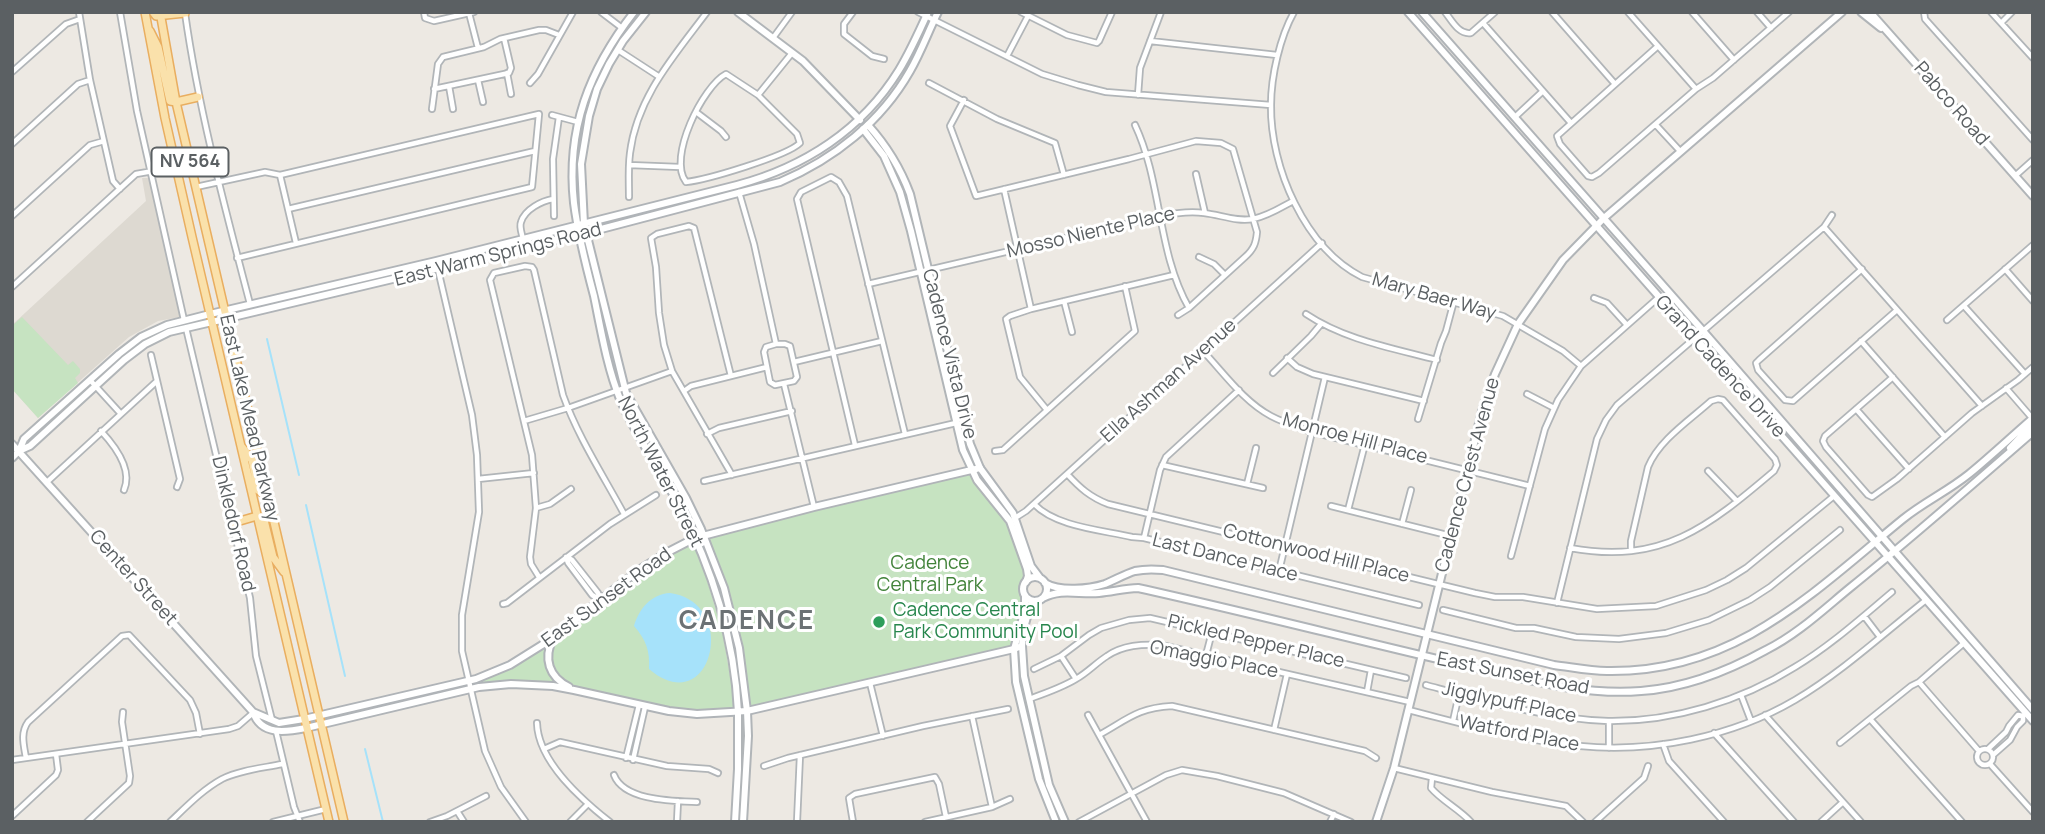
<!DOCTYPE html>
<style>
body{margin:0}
#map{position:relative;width:2045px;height:834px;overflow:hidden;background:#ede9e3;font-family:Manrope,sans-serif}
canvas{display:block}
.frame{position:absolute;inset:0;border:14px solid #5b6063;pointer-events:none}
</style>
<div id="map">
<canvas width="2045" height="834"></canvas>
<div class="frame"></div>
</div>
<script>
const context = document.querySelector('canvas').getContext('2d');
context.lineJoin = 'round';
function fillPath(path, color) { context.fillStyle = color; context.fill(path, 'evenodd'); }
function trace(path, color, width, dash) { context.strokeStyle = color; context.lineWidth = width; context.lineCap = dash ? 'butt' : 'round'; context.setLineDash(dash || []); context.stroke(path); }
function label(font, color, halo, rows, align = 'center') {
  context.font = font + ' Manrope,sans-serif'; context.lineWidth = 6; context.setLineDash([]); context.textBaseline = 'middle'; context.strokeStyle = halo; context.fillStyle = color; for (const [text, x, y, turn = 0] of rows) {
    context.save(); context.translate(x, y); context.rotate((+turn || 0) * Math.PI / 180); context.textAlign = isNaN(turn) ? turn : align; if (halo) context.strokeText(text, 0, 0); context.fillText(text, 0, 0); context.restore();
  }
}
fillPath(new Path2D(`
 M142,178H155L186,316L158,321L129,337L38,418L12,389V325L146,201Z`), '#ddd9d1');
fillPath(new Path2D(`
 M22,317L68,365L73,361L80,369V373L75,378L78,383L38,418L12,389V326Z
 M971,474L973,479L1007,521L1026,574L1022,590L1024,606L1014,647L748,708C747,696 748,683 746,670C740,627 727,586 712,546L710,545L707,537L721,532Z
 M695,542L722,629L736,710C718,711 700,713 682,710C655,707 629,699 603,693C592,691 576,690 567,684C547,672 546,651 560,634C603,601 645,564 695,542Z
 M546,645V668L556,683L479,682L511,669Z`), '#c6e3c1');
fillPath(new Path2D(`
 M670,593C741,603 711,722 649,669C650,650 646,640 634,626C639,609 651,594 670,593Z`), '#a6e2fa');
trace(new Path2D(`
 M267,339L299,475
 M306,505L345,676
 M365,749L383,822`), '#a6e2fa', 2);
const minor = new Path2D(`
 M79,12L90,80L113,181L120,189
 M120,12L137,111L184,320
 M424,12L425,18L434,21L474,12
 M601,12L622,28
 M853,12L844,24V34L872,56L884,59
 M918,12L1042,74L1078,85L1106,92L1271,105
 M1021,12L1067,35L1097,43L1099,41L1112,12
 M1294,12C1280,37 1271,76 1271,105C1270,167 1305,248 1362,277L1503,316L1563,351L1581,366
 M1445,12C1452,21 1459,35 1471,33L1495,12
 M1552,12L1615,84
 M1628,12L1696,89
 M1692,12L1734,60
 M1757,12L1771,28
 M1924,12L1925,19L2033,140
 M1991,12L2033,58
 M185,13C199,112 225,208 250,304
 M469,13L478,48
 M1483,23L1571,123
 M2001,23L2012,12
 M773,38L792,12
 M1150,41L1277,55
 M1658,46L1557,136L1560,144L1588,176L1592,177L1599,173L1696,89L1713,78L1789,12
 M618,50L658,76
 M1007,56L1028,16
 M12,72L66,24L80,19
 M507,73L511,94
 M726,74L758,95L797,134L800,143C787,156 706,180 686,182C667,158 703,86 726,74Z
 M478,80L483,102
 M530,83L538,74L573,12
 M929,83L997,119L1055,143L1064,175
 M449,86L453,109
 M434,89L509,73L511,68L504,38
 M758,95L792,53
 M1138,95L1140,68L1161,12
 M964,100L950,126L976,196L1129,159L1196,141L1221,143L1233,149L1257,232C1256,243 1254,249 1245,257L1189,308L1178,315
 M432,109L438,64L443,57L484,47L500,39L539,30H546L559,35
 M696,112L721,131L726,137
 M552,115L578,122
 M1515,117L1543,91
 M1135,125C1162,182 1157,252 1189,308
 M1656,125L1680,151
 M12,144L78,84L90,80
 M629,165L680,167
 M1196,174L1205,213
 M280,175L296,243
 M2015,176L2033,160
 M196,187L265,172L280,175L539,114L532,187L237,258
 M1004,189L1031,309
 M739,192L754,244L776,344
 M629,197C629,182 628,168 630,153C637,97 674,56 707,12
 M288,209L535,151
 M12,216L90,145L104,141
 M554,216L553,159L559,117
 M1824,227L1982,406
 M523,239C522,234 519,227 521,222C525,209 542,201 553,199
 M1199,257L1214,264L1225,275
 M436,261L472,415L477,455L479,512L462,615V651L485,751L501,787L526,822
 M1862,269L1759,360L1756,363L1758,370L1785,400L1793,401L1897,310
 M2005,269L2033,301
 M868,284L1160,216C1175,213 1189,211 1204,213C1221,215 1237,222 1253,219C1268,216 1280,208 1293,201
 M12,287L136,174L176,167
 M1594,298L1607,303L1627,325
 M1064,301L1072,332
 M1964,306L2025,374
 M1306,314C1345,340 1392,348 1437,360
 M1947,320L2033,245
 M186,328L250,598L256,656L272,720
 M1861,341L1945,437
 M776,344H785L790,346L797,377L794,381L775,385L770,382L764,352L766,347Z
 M1203,351C1223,372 1244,402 1271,416C1284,423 1298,427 1312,432L1530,486
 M151,355L180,479L177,487
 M1287,358L1297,367L1313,374L1424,401
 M794,362L882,341
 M1273,373L1311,336L1321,324
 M731,376L694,228L689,226L657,234L651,238L656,267L659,313L664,345L672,371L732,475
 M1893,377L1825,436L1823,441L1826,447L1868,495L1872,497L1897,479L1972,413L2018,380L2033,367
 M90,380L121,414
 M784,384L814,507
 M2006,388L2032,418
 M684,391L691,386L767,367
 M1527,394L1554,408
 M1856,409L1909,469
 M1047,410L1020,377L1006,319L1010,316L1031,309L1174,275
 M1418,419L1441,343L1446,331L1454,301
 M524,421L568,408L672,371
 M101,431C115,446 133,469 124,490
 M707,434L719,428L792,411
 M855,445L797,199L801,192L831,177L839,182L847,196L905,434
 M995,451L1003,450L1135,331L1125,286
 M1162,465L1263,488
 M1708,471L1737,501
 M1067,474C1080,488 1090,497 1108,504L1475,593L1495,597H1523L1597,609L1656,606L1706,590L1727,580L1746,568L1834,496
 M478,479L534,473
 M704,481L956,423
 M47,482L157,381
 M1247,484L1256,448
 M1034,504C1056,527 1102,530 1132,537L1144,538L1419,605
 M1331,506L1451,536
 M536,508L550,504L571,489
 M1348,510L1365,444
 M1015,518L1026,511L1322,243
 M1402,524L1411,490
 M1144,538L1160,470L1166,457L1239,390
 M1570,548C1662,565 1708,527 1774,471L1777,465L1775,459L1723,400L1718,399L1711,401C1690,420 1659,440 1648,467L1631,541V551
 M1511,556L1545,429L1558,400L1581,366L1659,297
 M566,557L568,563L592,595L600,600
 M567,557L572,560L598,593L600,599
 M1279,571L1325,377
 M539,577L531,564L530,557L536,508L532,455L490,280L494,273L525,266L532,267L534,270L563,395C578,437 603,475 624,514
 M1557,603L1597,439L1606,420L1617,405L1824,227L1832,215
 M503,604L507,603L610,524L656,495
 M1443,610L1516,628H1534L1576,637L1619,639L1666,633L1709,620L1750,600L1770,587L1840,530
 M1864,616L1880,637
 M1206,655L1212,632
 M1061,656L1076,679
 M1034,669L1061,656L1089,635L1101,628L1129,620L1150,618L1406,678
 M1919,682L1979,751
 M870,683L883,736
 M1426,685C1485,701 1547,719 1608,721C1673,722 1741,701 1795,667C1830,646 1861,618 1892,592
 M1367,692L1371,670
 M1741,695L1751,721
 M1029,699C1046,693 1061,688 1076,679C1087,673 1096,663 1107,656C1123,645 1142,644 1161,645L1410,702
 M1408,710C1464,724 1522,741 1580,746C1652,753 1732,737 1795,700C1842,672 1883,634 1926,600
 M1088,715L1147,822
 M1765,715L1861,822
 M972,716L992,807
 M1870,719L1962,822
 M1453,721L1459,694
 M537,723C538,762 582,800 610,822
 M1274,730L1287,674
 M276,731L294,807L300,822
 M1714,733L1794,822
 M1099,735C1128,719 1137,708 1172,706L1365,751L1376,758
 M1840,743L1911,686L1919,682L1964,643
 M1663,744L1669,761L1724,822
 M1609,748V721
 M1977 757a8 8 0 1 1 16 0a8 8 0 1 1-16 0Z
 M544,749L560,742L667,766L709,769L718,773
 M1988,749L2006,732L2009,726L2018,715L2023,716L2026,713
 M1993,755L2010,740L2017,727L2023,721V716
 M26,758C24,746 20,733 28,722L122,636L129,635L190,700L196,713L200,734
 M626,758L639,705
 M12,760L229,729L238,726L253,713
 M633,760L645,707
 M1990,764L2033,812
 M764,766L788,758L923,726L1008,709
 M1394,768L1492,792L1566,806L1583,822
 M614,775C624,801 673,801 697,802
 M1432,778L1431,788C1441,800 1459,809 1471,822
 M457,811L464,822
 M12,816L56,775L58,770L56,754
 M87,822L129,783L130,776L122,722L123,712
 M170,822C186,807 202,790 222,779C240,770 263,768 282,764
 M273,822L326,809
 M430,822L447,816L486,796
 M570,822L588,804
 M677,822L678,801
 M797,822L800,755
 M853,822L849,798L855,794L935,777L939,784L946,817
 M925,822L992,807L1010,799
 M1079,822L1166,775L1182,770L1217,776L1284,793L1351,822
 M1330,822L1334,814
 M1595,822L1644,778L1648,766
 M1821,822L1843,802`);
const tertiary = new Path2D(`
 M738,12L803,61L860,120
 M1861,12L1881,28
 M1870,12L2033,196
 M868,125C887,146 900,167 910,194L970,444L980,468
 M863,129L884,156L900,192L911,231L963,450L977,480L1010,521L1027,569L1028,576L1026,582
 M12,444L253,712C261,736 286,732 306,728
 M19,451L24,439L119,354L141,337L167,325L210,314
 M12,458L19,451L30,446L124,360L145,344L169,332L212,322
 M1025,597V610L1014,649L1016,682L1039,779L1056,822
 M1022,646L1024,676L1049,785L1065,822
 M253,712L279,723L304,719
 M735,822L738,769V712
 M743,822L748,736L747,711
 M1376,822L1394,768L1482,411L1495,374L1518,324L1563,260L1604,218L1842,12`);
const secondary = new Path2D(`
 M634,12C589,70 566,129 574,203C578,235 586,266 594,296C601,330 607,367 620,399C636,436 660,470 679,505C712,567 735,641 738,712
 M646,12L623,41L609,64L597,89L589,116L581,164L584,224L626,393L686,498L701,529L724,588L739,648L747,711
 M1408,12L2033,721
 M1422,12L1704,332L2033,710
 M210,314L436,261L737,185C804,167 862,130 899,70C910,52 919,32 928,12
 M212,322L586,233L780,182C834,159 881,122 910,71C921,52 928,32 938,12
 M2010,448L2028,429L2032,418
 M1023 589a12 12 0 1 1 24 0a12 12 0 1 1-24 0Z
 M1045,583C1060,592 1089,589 1105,584C1115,580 1125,574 1135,571C1144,569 1153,569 1163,570L1554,665C1571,667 1589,671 1607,671C1735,673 1811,594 1903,519C1924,502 1948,491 1969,474C1991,456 2011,437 2033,418
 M1043,598C1061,588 1080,595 1099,593C1112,592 1125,588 1138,588C1247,612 1355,640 1463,665C1522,678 1581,696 1641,691C1684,688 1728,671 1766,650C1798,634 1824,609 1851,587C1913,537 1973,484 2033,432
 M553,638C543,659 549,677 569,687
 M304,719L476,679L510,665L542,645L642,568L668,552L695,538L814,507L980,468L1013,513L1031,566L1040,578
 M306,728L479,687L511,684L553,686L574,690L669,711L697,714L747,711L1014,649L1022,646C1023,631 1026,612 1036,601`);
const primary = new Path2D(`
 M145,12L165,118L192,237L329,822
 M153,12L156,16L185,13
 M160,12L176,102L344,822
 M150,31L158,47L170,101L176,102L198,97
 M241,446L252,460L258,490L267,496
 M257,516L264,520L273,557L284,572
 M233,523L257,516`);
trace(minor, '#b1b5b8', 8);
trace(tertiary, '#b1b5b8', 10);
trace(secondary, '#b0b4b8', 10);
trace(primary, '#e9ae60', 10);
trace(minor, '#fff', 4.5);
trace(tertiary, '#fff', 6);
trace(secondary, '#fff', 6);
trace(primary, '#fae1ab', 7);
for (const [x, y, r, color] of [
 [879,622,7,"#2e9e5b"]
]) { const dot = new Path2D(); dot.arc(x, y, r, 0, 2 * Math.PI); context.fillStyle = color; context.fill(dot); trace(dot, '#fff', 2.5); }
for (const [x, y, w] of [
 [190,162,77]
]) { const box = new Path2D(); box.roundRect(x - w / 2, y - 14.5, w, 29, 5); context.fillStyle = '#fff'; context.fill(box); trace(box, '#5b6063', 2); }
label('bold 18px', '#5b6063', null, [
 ["NV 564",190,162]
]);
label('19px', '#5b6063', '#fff', [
 ["Pabco Road",1951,104,49],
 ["Mosso Niente Place",1091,233,-13],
 ["East Warm Springs Road",498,255,-14],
 ["Mary Baer Way",1434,297,16],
 ["Cadence Vista Drive",949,354,76],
 ["Grand Cadence Drive",1720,367,48],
 ["Ella Ashman Avenue",1169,381,-42],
 ["East Lake Mead Parkway",249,418,77],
 ["Monroe Hill Place",1355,439,15],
 ["North Water Street",660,472,63],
 ["Cadence Crest Avenue",1468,475,-75],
 ["Dinkledorf Road",233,524,77],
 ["Cottonwood Hill Place",1316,554,14],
 ["Last Dance Place",1225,558,14],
 ["Center Street",133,578,48],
 ["East Sunset Road",607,598,-36],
 ["Pickled Pepper Place",1256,642,13],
 ["Omaggio Place",1214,660,11],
 ["East Sunset Road",1513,674,11],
 ["Jigglypuff Place",1509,703,12],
 ["Watford Place",1519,734,11]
]);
label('19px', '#42833a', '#fff', [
 ["Cadence",930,564],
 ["Central Park",930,586]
]);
label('19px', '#27864d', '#fff', [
 ["Cadence Central",893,611],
 ["Park Community Pool",893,633]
], 'left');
context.letterSpacing = '2px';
label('bold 26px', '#6c7275', '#fff', [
 ["CADENCE",747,622]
]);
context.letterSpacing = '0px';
</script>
